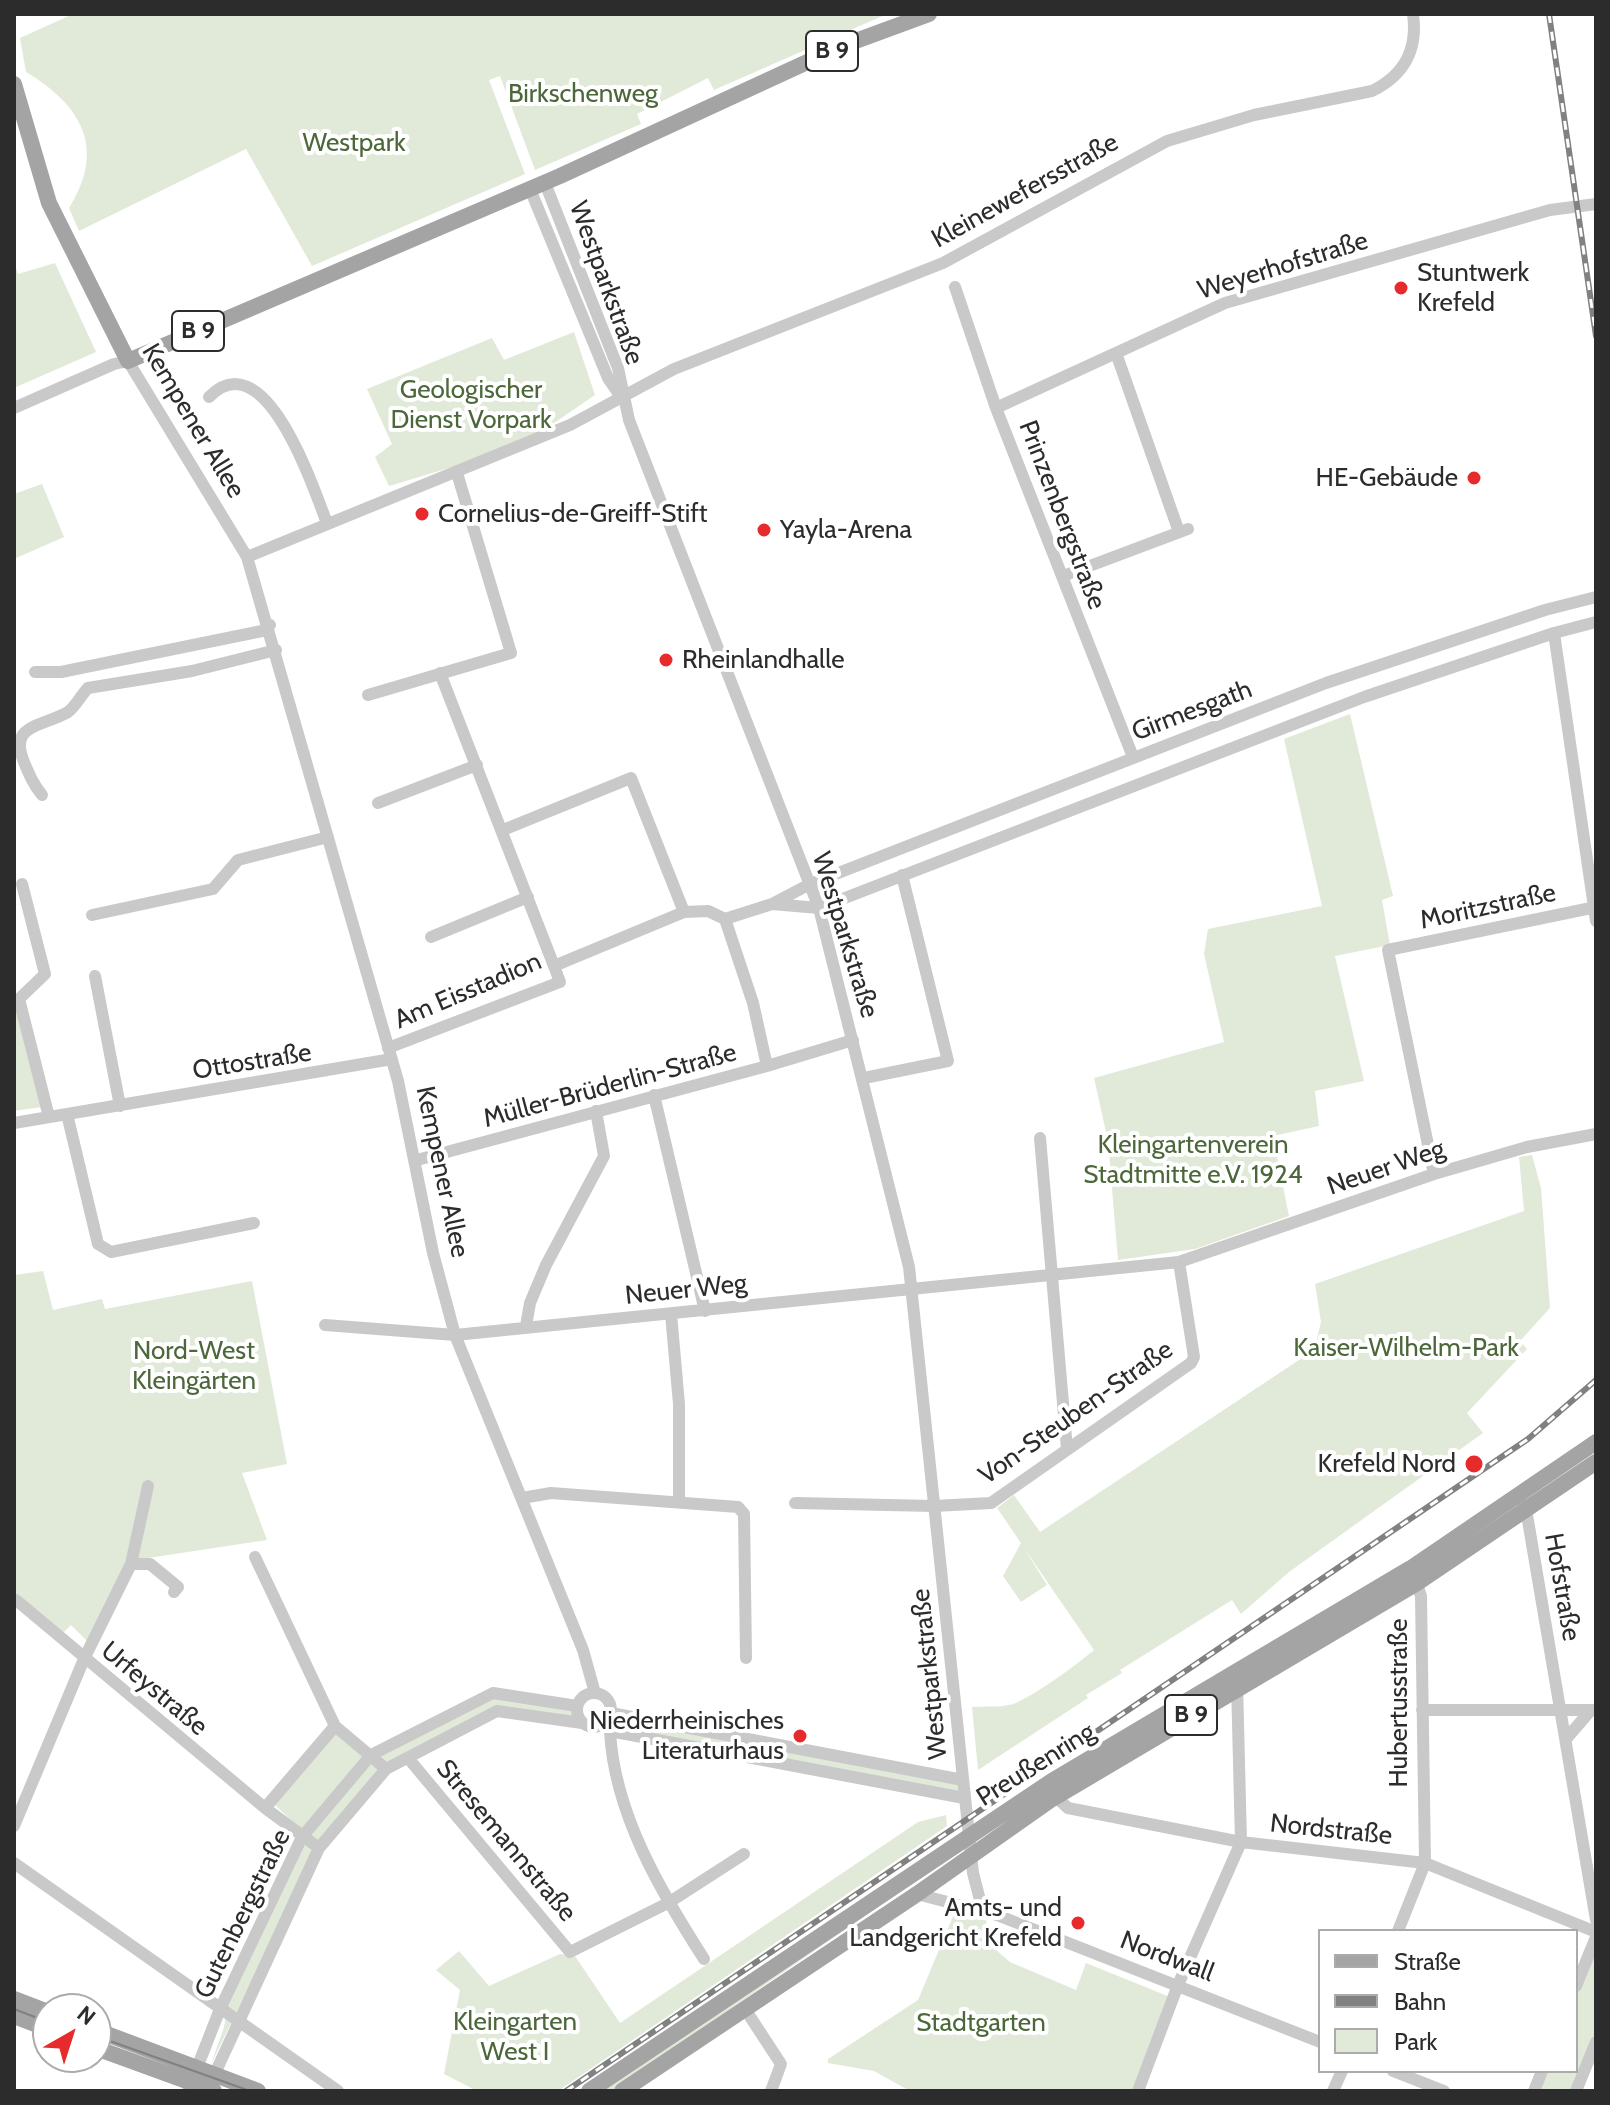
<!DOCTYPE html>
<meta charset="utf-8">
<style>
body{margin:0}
#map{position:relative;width:1610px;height:2105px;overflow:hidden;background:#fff;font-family:Cabin,sans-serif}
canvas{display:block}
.frame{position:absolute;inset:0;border:16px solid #2c2c2c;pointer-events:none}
.legend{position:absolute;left:1318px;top:1929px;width:260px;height:144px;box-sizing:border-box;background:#fff;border:2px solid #ababab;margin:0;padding:10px 14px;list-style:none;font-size:24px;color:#2c2c2c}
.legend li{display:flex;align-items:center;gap:16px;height:40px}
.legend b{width:40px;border:2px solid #ababab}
.north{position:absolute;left:32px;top:1993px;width:80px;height:80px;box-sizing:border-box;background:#fff;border:2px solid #ababab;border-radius:50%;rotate:39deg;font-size:22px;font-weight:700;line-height:32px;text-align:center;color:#2c2c2c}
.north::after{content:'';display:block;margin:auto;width:28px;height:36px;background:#e72b2d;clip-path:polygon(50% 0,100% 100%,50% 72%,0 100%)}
</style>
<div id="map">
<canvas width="1610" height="2105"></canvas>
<div class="frame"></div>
<ul class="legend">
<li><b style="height:10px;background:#a4a4a4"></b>Straße</li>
<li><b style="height:10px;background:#818181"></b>Bahn</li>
<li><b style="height:22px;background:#e1ead9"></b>Park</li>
</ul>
<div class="north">N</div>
</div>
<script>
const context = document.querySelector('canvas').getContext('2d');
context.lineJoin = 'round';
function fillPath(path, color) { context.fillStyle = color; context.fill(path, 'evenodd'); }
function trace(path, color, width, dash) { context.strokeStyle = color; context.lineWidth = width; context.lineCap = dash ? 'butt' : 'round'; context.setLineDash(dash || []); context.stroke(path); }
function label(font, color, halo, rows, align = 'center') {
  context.font = font + ' Cabin,sans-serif'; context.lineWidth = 8; context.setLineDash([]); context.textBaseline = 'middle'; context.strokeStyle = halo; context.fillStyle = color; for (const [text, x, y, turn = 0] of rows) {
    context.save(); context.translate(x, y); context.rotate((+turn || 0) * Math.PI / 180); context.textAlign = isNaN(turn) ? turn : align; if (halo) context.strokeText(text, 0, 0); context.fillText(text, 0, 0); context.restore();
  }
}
fillPath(new Path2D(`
 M73,14H887L714,90L708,78L637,114L641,124L535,170L500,76L489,80L525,174L312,266L246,149L79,231L69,208C107,148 81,105 26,72L20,38Z
 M14,262L18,274L55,263L96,352L14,388Z
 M574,332L595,395L519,447L389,486L375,457L392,444L367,389L492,338L504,360Z
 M42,484L64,537L14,559V494Z
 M1350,714L1393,896L1382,900L1390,945L1335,956L1364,1081L1315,1091L1319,1126L1273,1136L1289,1216L1195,1249L1118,1260L1108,1141L1094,1078L1224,1042L1204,954L1208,929L1322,906L1284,739Z
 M14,995L42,1107L14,1111Z
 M1532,1155L1541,1188L1550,1308L1520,1341L1527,1349L1467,1413L1483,1433L1289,1572L1241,1614L1232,1600L1120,1670L1122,1673L1086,1695L1088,1698L978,1770L972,1707C984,1706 1005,1708 1016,1703C1042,1690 1071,1669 1094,1650L1024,1548L1047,1585L1021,1602L1003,1576L1021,1543L997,1508L1014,1495L1040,1532L1314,1350L1321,1322L1315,1284L1524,1211L1519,1157Z
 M43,1271L53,1310L102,1299L105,1309L252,1281L287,1464L242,1473L267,1540L128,1561L87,1641L71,1625L62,1634L14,1600V1275Z
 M494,1696L572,1710L571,1719L497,1711L384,1773L317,1847L211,2064L224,2027L228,2005L305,1843L298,1827L274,1804L336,1729L372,1758Z
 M619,1720L958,1784L959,1794L614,1726Z
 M946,1815L947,1826L558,2091H477L444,2074L460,1990L436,1970L459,1951L489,1986L560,1954L575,1956L620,2023L918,1822Z
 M945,1861L611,2091H598Z
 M956,1909L987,1921L981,1937L1010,1962L1076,1990L1086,1963L1170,1997L1132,2091H910L874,2071L828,2063V2059L918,2000Z
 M1596,1946V2033L1573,2091H1537L1545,2071H1576V1995Z`), '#e1ead9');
trace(new Path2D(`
 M545,183L618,368L629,420L819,908L909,1267L973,1873L980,1900L997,1915
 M530,189L608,378L619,394
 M955,287L996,408L1133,757
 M1116,353L1179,532
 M209,397C265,340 313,487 327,523
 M14,408L114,364L128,361L247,557L398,1081L433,1253L455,1335L583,1650L595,1693
 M996,408L1225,303L1550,210L1596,204
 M247,557L570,425L674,369L943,263L1167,141L1254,115L1372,91C1404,75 1418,50 1413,14
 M1063,576L1188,529
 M1554,633L1596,921
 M35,672H61L262,631L270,625
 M440,673L554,966
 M368,695L511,653L457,473
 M42,795C33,784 29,774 24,762C8,724 42,727 68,712C76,706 81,695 88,688L192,671L276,650
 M378,803L477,765
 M503,830L631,778L684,912
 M22,884L45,974L19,999L49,1117
 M772,904L819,908L1364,697L1554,633L1596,622
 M92,915L213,889L238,860L328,837
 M725,919L753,1003L767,1066
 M431,937L528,897
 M95,976L120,1106
 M388,1048L560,982L554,966L684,912L708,911L725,919L772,904L810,884L1326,683L1545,610L1596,597
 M864,1078L948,1061L902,875
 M654,1095L705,1311
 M67,1114L98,1244L111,1252L254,1223
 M14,1123L392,1059
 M1040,1138L1067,1449
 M417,1160L767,1066L853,1040
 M1434,1174L1388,950L1596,907
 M671,1314L679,1404V1500
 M325,1325L455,1335L1179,1262L1434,1174L1527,1147L1596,1134
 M526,1326L530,1303L546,1265L604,1156L596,1111
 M522,1498L551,1493L738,1507L744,1514L746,1658
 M1522,1502L1526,1509L1596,1920
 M795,1503L934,1506L991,1503L1191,1363L1194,1357L1179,1262
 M255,1557L335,1726L386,1769
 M131,1564L148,1486
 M16,1600L265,1808
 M577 1710a17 17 0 1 1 34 0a17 17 0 1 1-34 0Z
 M1422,1710H1596
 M611,1713L963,1780
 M604,1724L610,1731L964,1798
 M610,1731C614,1813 661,1892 704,1959
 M1566,1739L1591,1710
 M408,1758L570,1952L668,1903L744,1854
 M1056,1797L1068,1808L1241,1842L1425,1863L1596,1932
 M14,1826L84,1659L131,1564H150L178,1587L174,1592
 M319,1848L265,1808L335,1726
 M14,1863L338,2091
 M917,1894L997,1915L1320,2042
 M1398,1931L1425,1863L1421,1596L1414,1576
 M1576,1986L1596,1937
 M745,2009L781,2064L771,2091
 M1393,2071L1444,2091
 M211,2082L319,1848L386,1769L497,1711L582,1723
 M188,2091L220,2009L302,1837L371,1755L493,1693L577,1706
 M1138,2091L1178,1985L1241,1842L1237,1683
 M1333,2091L1342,2071
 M1534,2091L1542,2071
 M1576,2091L1596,2042`), '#c9c9c9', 12);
trace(new Path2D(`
 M14,84L49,203L128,361L560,176L842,46L929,14
 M14,1999L48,2012
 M14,2016L48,2029
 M96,2030L258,2091
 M96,2048L214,2091
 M589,2091L1052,1781L1411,1568L1596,1442
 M622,2091L917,1894L1052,1799L1417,1583L1596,1462`), '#a4a4a4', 16);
trace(new Path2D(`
 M14,2009L48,2022
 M96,2036L250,2091`), '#818181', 2);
const rail = new Path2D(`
 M1549,14L1596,336
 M566,2091L1528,1439L1596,1380`);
trace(rail, '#818181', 6);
trace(rail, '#fff', 3, [9]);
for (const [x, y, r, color] of [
 [1401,288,8,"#e72b2d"],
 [1474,478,8,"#e72b2d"],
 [422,514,8,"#e72b2d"],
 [764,530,8,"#e72b2d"],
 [666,660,8,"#e72b2d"],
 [1474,1464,10,"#e72b2d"],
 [800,1736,8,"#e72b2d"],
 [1078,1923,8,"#e72b2d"]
]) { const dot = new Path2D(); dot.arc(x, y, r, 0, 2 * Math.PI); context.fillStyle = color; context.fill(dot); trace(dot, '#fff', 3); }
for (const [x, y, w] of [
 [832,51,52],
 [198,331,52],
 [1191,1715,52]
]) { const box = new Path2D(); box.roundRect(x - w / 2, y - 20, w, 40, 6); context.fillStyle = '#fff'; context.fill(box); trace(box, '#2c2c2c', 2); }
label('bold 24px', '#2c2c2c', null, [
 ["B 9",832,51],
 ["B 9",198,331],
 ["B 9",1191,1715]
]);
label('26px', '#4c683a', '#fff', [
 ["Birkschenweg",583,94],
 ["Westpark",354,143],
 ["Geologischer",471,390],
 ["Dienst Vorpark",471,420],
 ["Kleingartenverein",1193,1145],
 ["Stadtmitte e.V. 1924",1193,1175],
 ["Kaiser-Wilhelm-Park",1406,1348],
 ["Nord-West",194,1351],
 ["Kleingärten",194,1381],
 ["Kleingarten",515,2022],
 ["West I",515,2052],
 ["Stadtgarten",981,2023]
]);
label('26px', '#2c2c2c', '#fff', [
 ["Kleinewefersstraße",1025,191,-29],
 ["Weyerhofstraße",1283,266,-17],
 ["Westparkstraße",606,283,70],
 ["Kempener Allee",193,421,59],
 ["Prinzenbergstraße",1062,515,69],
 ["Girmesgath",1192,711,-21],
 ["Moritzstraße",1488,907,-12],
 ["Westparkstraße",845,935,73],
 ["Am Eisstadion",468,991,-23],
 ["Ottostraße",252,1062,-9],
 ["Müller-Brüderlin-Straße",610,1086,-15],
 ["Neuer Weg",1386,1168,-19],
 ["Kempener Allee",442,1172,78],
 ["Neuer Weg",686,1290,-6],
 ["Von-Steuben-Straße",1076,1413,-35],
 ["Hofstraße",1562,1587,80],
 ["Westparkstraße",930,1674,-96],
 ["Urfeystraße",154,1689,40],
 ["Hubertusstraße",1399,1703,-90],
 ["Preußenring",1036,1765,-32],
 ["Nordstraße",1331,1830,6],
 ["Stresemannstraße",506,1841,50],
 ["Gutenbergstraße",243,1914,-64],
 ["Nordwall",1167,1957,21]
]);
label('26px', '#2c2c2c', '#fff', [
 ["Stuntwerk",1417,273],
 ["Krefeld",1417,303],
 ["HE-Gebäude",1458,478,"right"],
 ["Cornelius-de-Greiff-Stift",438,514],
 ["Yayla-Arena",780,530],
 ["Rheinlandhalle",682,660],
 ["Krefeld Nord",1456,1464,"right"],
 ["Niederrheinisches",784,1721,"right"],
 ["Literaturhaus",784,1751,"right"],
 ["Amts- und",1062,1908,"right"],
 ["Landgericht Krefeld",1062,1938,"right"]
], 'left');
</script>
